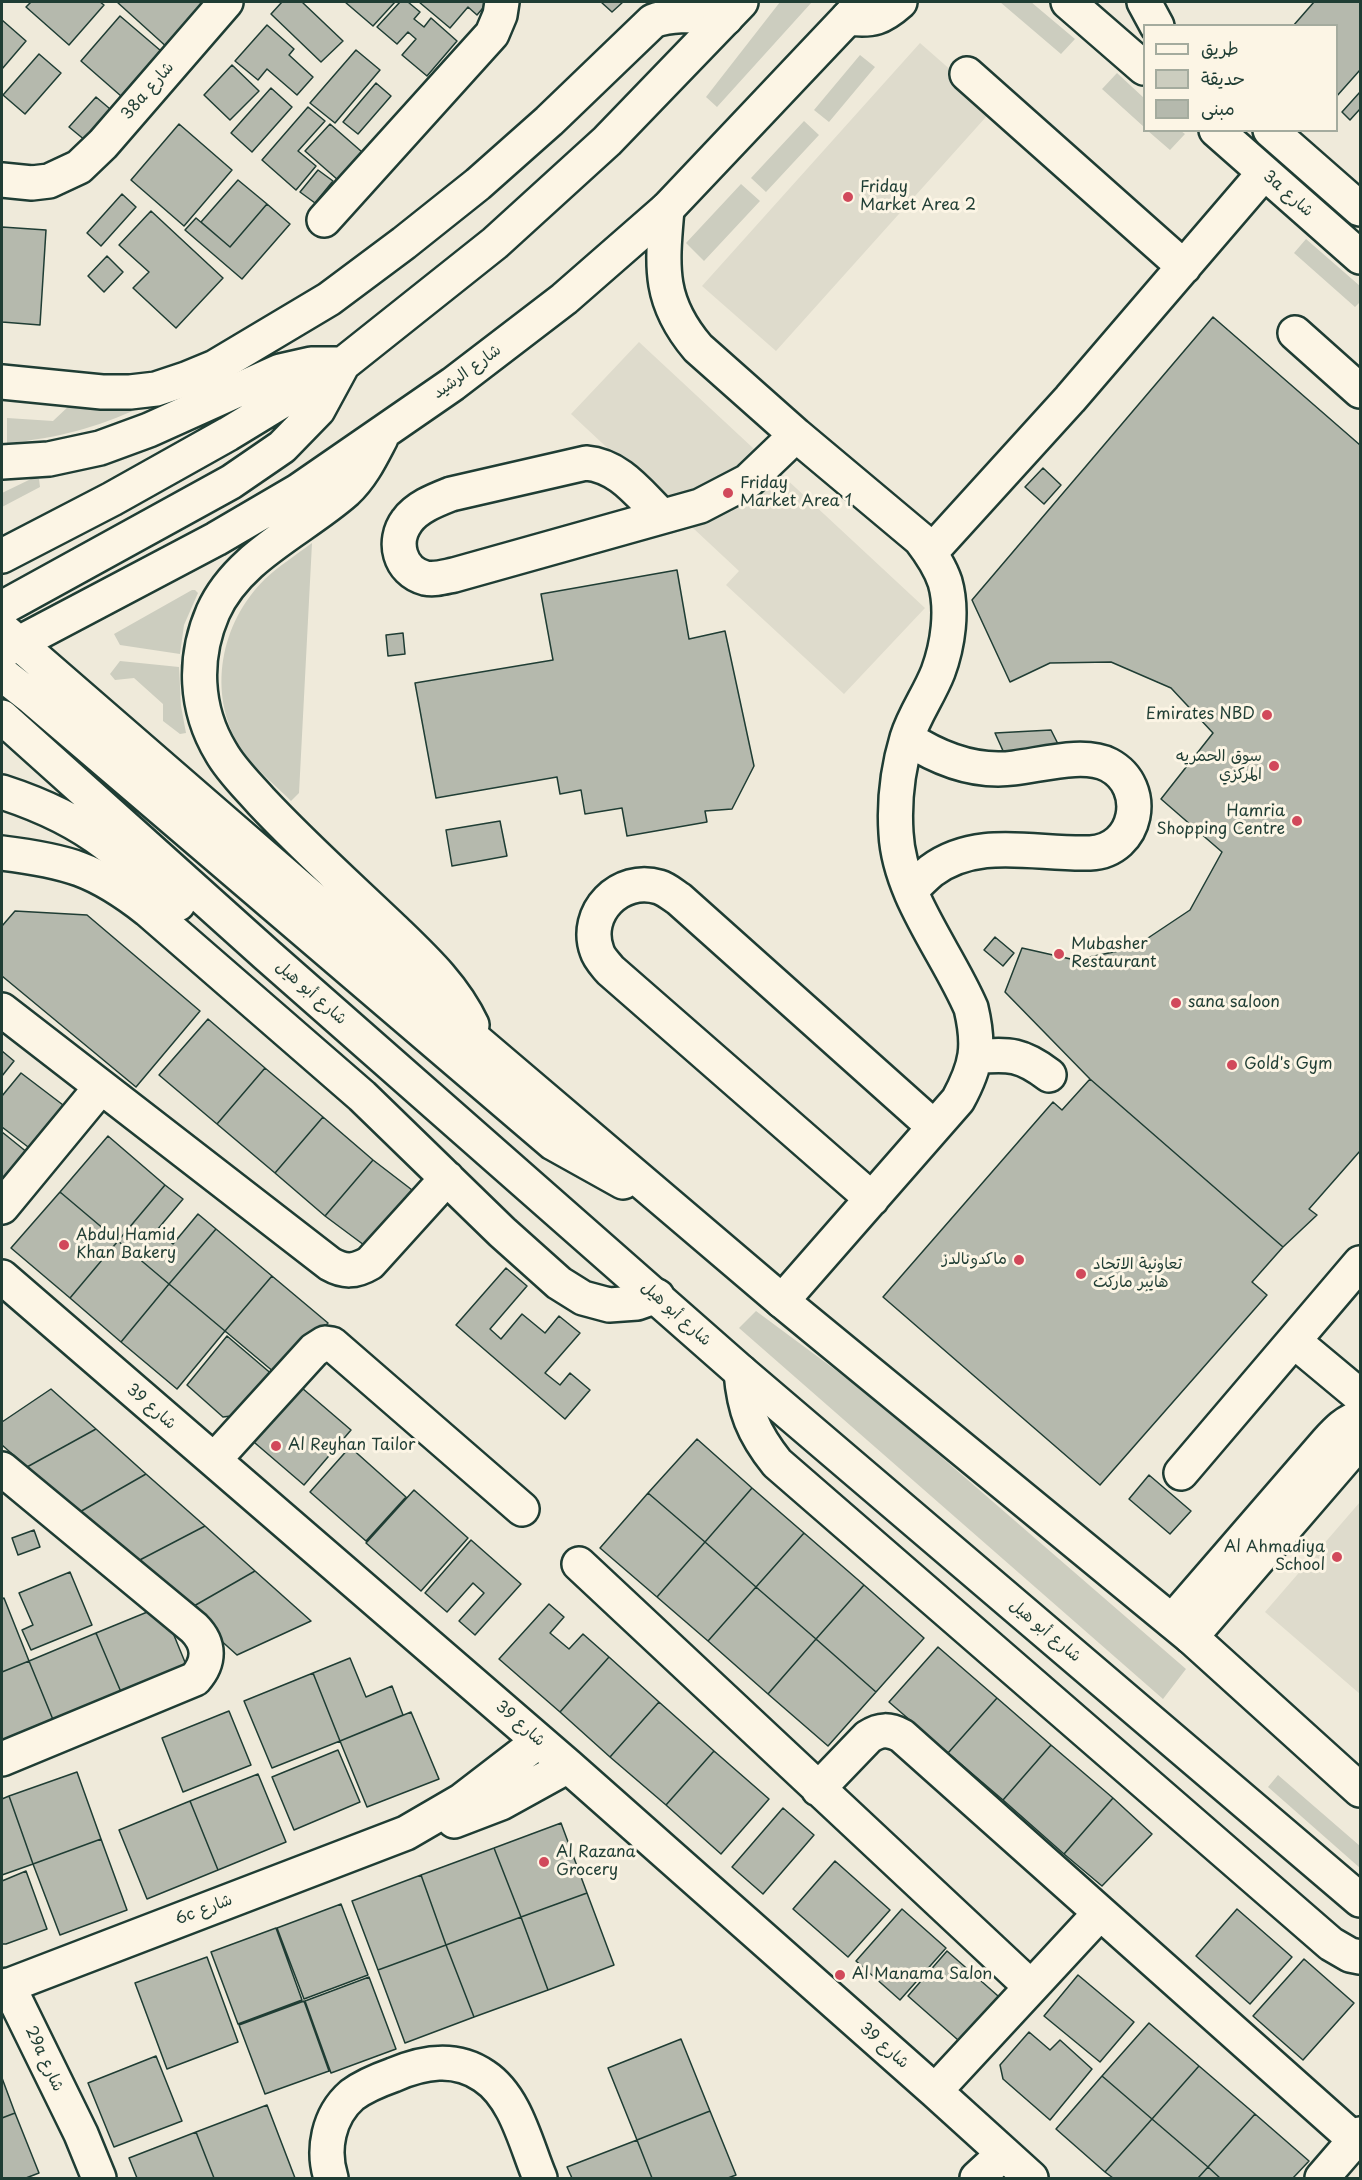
<!DOCTYPE html>
<meta charset="utf-8">
<style>
body{margin:0}
#map{position:relative;width:1362px;height:2180px;overflow:hidden;background:#efeada;font-family:"Playpen Sans","Playpen Sans Arabic",sans-serif}
canvas{display:block}
.frame{position:absolute;inset:0;border:3px solid #1f3d34;pointer-events:none}
.legend{position:absolute;left:1143px;top:24px;width:195px;height:108px;box-sizing:border-box;background:#fcf5e5;border:2px solid #a4ab9e;margin:0;padding:8px 10px;list-style:none;font-size:18px;color:#1f3d34}
.legend li{display:flex;align-items:center;gap:12px;height:30px}
.legend b{width:30px;border:2px solid #a4ab9e}
</style>
<div id="map">
<canvas width="1362" height="2180"></canvas>
<div class="frame"></div>
<ul class="legend">
<li><b style="height:8px;background:#fcf5e5"></b>طريق</li>
<li><b style="height:16px;background:#cccdbf"></b>حديقة</li>
<li><b style="height:16px;background:#b5b9ad"></b>مبنى</li>
</ul>
</div>
<script>
const context = document.querySelector('canvas').getContext('2d');
context.lineJoin = 'round';
function fillPath(path, color) { context.fillStyle = color; context.fill(path, 'evenodd'); }
function trace(path, color, width, dash) { context.strokeStyle = color; context.lineWidth = width; context.lineCap = dash ? 'butt' : 'round'; context.setLineDash(dash || []); context.stroke(path); }
function label(font, color, halo, rows, align = 'center') {
  context.font = font + ' "Playpen Sans","Playpen Sans Arabic",sans-serif'; context.lineWidth = 6; context.setLineDash([]); context.textBaseline = 'middle'; context.strokeStyle = halo; context.fillStyle = color; for (const [text, x, y, turn = 0] of rows) {
    context.save(); context.translate(x, y); context.rotate((+turn || 0) * Math.PI / 180); context.textAlign = isNaN(turn) ? turn : align; if (halo) context.strokeText(text, 0, 0); context.fillText(text, 0, 0); context.restore();
  }
}
fillPath(new Path2D(`
 M920,43L994,108L776,351L702,286Z
 M639,342L925,608L844,694L726,585L739,571L571,414Z
 M1360,1502V1694L1265,1612Z`), '#dedbcc');
fillPath(new Path2D(`
 M780,2H812L717,107L706,97Z
 M1000,2H1031L1075,39L1061,54Z
 M860,55L875,67L829,122L814,110Z
 M1117,73L1144,98V127L1102,89Z
 M804,121L819,135L766,192L751,178Z
 M1148,131H1181L1185,134L1170,150Z
 M741,184L760,201L704,261L686,243Z
 M1306,239L1360,286V302L1355,307L1294,253Z
 M71,404L142,407C95,428 59,438 7,443V418L53,421Z
 M33,478L39,479L40,487L2,507V493Z
 M312,543L299,793L291,801C274,784 253,767 240,747C207,694 220,623 265,579C279,566 296,555 312,543Z
 M192,590H195L198,593L184,625L180,654L120,645L114,634Z
 M120,661L179,667L181,706L186,733L180,734L163,721V704L134,678L115,680L110,674Z
 M756,1311L872,1397L1186,1669L1163,1699L739,1328Z
 M1278,1775L1360,1846V1868L1268,1787Z`), '#cccdbf');
const building = new Path2D(`
 M31,2H100L104,5L69,45L26,7Z
 M117,2H212L169,49Z
 M282,2H302L343,41L321,62L271,14Z
 M345,2H395L373,26Z
 M400,2H408L420,12L414,19L424,27L431,18L457,41L427,76L402,55L416,39L408,32L397,44L377,27Z
 M419,2H488L477,15L468,7L450,28Z
 M601,2H623L612,12Z
 M1314,2H1360V70L1336,97V26H1293Z
 M120,16L161,51L121,96L81,61Z
 M2,20L26,41L2,69Z
 M267,25L294,49L289,55L313,77L297,95L267,69L258,80L235,61Z
 M356,50L380,70L335,123L310,103Z
 M39,54L61,73L25,114L3,95Z
 M232,65L259,91L230,120L204,95Z
 M376,83L391,96L358,134L343,122Z
 M271,88L292,107L252,152L231,133Z
 M1360,92V109L1350,120L1342,112Z
 M96,97L123,120L97,150L69,127Z
 M308,107L325,121L298,151L316,166L296,190L262,160Z
 M179,124L232,170L184,226L131,180Z
 M330,124L362,152L338,180L305,151Z
 M318,170L333,181L315,203L300,192Z
 M238,180L267,204L230,247L201,222Z
 M122,194L136,207L101,246L87,233Z
 M267,204L290,224L242,279L185,230L196,218L230,247Z
 M151,211L223,278L176,328L133,288L149,272L119,245Z
 M2,227L46,230L40,325L2,322Z
 M107,256L123,272L104,292L88,276Z
 M1213,317L1360,445V1151L1309,1209L1317,1215L1283,1247L1090,1079L1005,992L1022,948L1075,960L1133,948L1190,910L1222,852L1161,799L1213,733L1171,688L1111,662L1050,663L1010,682L972,600Z
 M1043,468L1061,485L1044,504L1025,487Z
 M677,570L689,639L725,631L754,766L732,809L705,811L707,822L627,836L622,808L585,814L581,790L560,794L557,777L436,798L415,683L553,660L541,594Z
 M403,633L405,654L388,656L386,635Z
 M1051,730L1061,750L1004,753L995,733Z
 M500,821L507,856L452,866L446,830Z
 M15,911L87,915L200,1011L136,1087L2,976V926Z
 M995,937L1014,953L1003,966L984,950Z
 M208,1019L265,1068L217,1124L159,1075Z
 M2,1051L14,1061L2,1076Z
 M265,1068L323,1117L275,1173L217,1124Z
 M21,1073L67,1108L32,1150L2,1127V1096Z
 M1090,1079L1283,1247L1252,1282L1267,1295L1100,1485L883,1297L1053,1102L1062,1110Z
 M323,1117L373,1160L325,1216L275,1173Z
 M2,1132L28,1153L2,1182Z
 M108,1136L165,1185L118,1241L60,1192Z
 M373,1160L416,1193L368,1248L325,1216Z
 M165,1185L183,1199L157,1230L173,1244L198,1214L216,1229L169,1284L118,1241Z
 M60,1192L118,1241L70,1298L11,1248Z
 M216,1229L272,1276L225,1331L169,1284Z
 M118,1241L169,1284L121,1342L70,1298Z
 M506,1268L527,1286L490,1329L501,1339L522,1314L545,1333L559,1316L580,1333L545,1373L560,1385L570,1373L590,1390L565,1419L456,1325Z
 M272,1276L328,1323L281,1378L225,1331Z
 M169,1284L225,1331L177,1389L121,1342Z
 M227,1336L274,1376L239,1415L223,1417L187,1385Z
 M295,1382L351,1430L304,1485L248,1437Z
 M51,1389L96,1429L27,1467L2,1445V1422Z
 M96,1429L146,1474L78,1513L27,1467Z
 M697,1439L752,1488L705,1542L648,1493Z
 M350,1447L406,1497L366,1541L310,1492Z
 M146,1474L205,1526L134,1563L78,1513Z
 M1149,1475L1191,1511L1170,1534L1129,1499Z
 M752,1488L804,1533L756,1587L705,1542Z
 M414,1490L468,1538L421,1591L366,1543Z
 M648,1493L705,1542L657,1597L600,1548Z
 M205,1526L255,1571L187,1610L134,1563Z
 M34,1530L40,1547L18,1555L12,1538Z
 M804,1533L864,1585L816,1639L756,1587Z
 M471,1540L521,1584L475,1635L459,1621L484,1593L473,1583L447,1612L425,1593Z
 M705,1542L756,1587L708,1641L657,1597Z
 M255,1571L311,1621L237,1655L187,1610Z
 M70,1572L92,1625L31,1650L22,1630L33,1625L19,1593Z
 M864,1585L924,1638L876,1692L816,1639Z
 M756,1587L816,1639L768,1694L708,1641Z
 M4,1598L29,1661L2,1672V1599Z
 M549,1604L564,1617L550,1633L569,1649L583,1634L609,1657L560,1712L499,1659Z
 M162,1606L189,1672L124,1699L96,1633Z
 M96,1633L124,1699L56,1727L29,1661Z
 M816,1639L876,1692L828,1746L768,1694Z
 M938,1647L997,1698L948,1753L889,1702Z
 M609,1657L659,1702L610,1757L560,1712Z
 M350,1658L366,1697L392,1686L403,1715L340,1741L313,1673Z
 M29,1661L56,1727L2,1750V1672Z
 M313,1673L340,1741L272,1768L244,1701Z
 M997,1698L1051,1745L1003,1800L948,1753Z
 M659,1702L714,1751L666,1805L610,1757Z
 M229,1711L251,1765L183,1792L162,1738Z
 M411,1712L439,1779L367,1807L340,1741Z
 M1051,1745L1113,1798L1064,1854L1003,1800Z
 M338,1750L360,1802L294,1830L272,1777Z
 M714,1751L769,1799L721,1854L666,1805Z
 M77,1772L101,1839L33,1864L9,1796Z
 M258,1774L286,1842L218,1870L190,1801Z
 M9,1796L33,1864L2,1875V1799Z
 M1113,1798L1152,1834L1102,1886L1064,1854Z
 M190,1801L218,1870L147,1899L119,1830Z
 M783,1808L814,1835L763,1894L732,1867Z
 M561,1823L587,1893L521,1917L494,1848Z
 M101,1839L127,1910L60,1935L33,1864Z
 M494,1848L521,1917L446,1945L421,1875Z
 M835,1861L890,1910L848,1957L793,1909Z
 M26,1871L47,1929L6,1944H2V1881Z
 M421,1875L446,1945L378,1970L352,1901Z
 M587,1893L614,1965L548,1990L521,1917Z
 M341,1904L368,1975L304,1999L277,1928Z
 M902,1909L946,1948L900,2000L856,1961Z
 M1237,1909L1292,1957L1250,2004L1196,1956Z
 M521,1917L548,1990L474,2017L446,1945Z
 M276,1928L302,2000L238,2024L211,1952Z
 M446,1945L474,2017L405,2043L378,1970Z
 M947,1951L1006,2003L966,2047L908,1996Z
 M207,1957L238,2042L167,2069L135,1983Z
 M1304,1959L1354,2003L1303,2060L1253,2016Z
 M1078,1975L1134,2022L1100,2062L1044,2016Z
 M369,1977L396,2049L331,2073L305,2001Z
 M304,2001L329,2071L265,2094L239,2025Z
 M1149,2023L1199,2066L1152,2119L1102,2076Z
 M1029,2032L1050,2050L1060,2040L1092,2069L1050,2120L1003,2079L1000,2065Z
 M681,2039L710,2111L637,2140L608,2068Z
 M156,2056L182,2121L114,2147L88,2083Z
 M1199,2066L1255,2114L1208,2167L1152,2119Z
 M1102,2076L1152,2119L1105,2172L1056,2129Z
 M2,2078L15,2113L2,2118Z
 M267,2105L295,2178H214L196,2132Z
 M710,2111L736,2175L728,2178H652L637,2140Z
 M15,2113L39,2173L26,2178H2V2118Z
 M1255,2114L1309,2161L1293,2178H1220L1208,2167Z
 M1152,2119L1208,2167L1198,2178H1113L1105,2172Z
 M196,2132L214,2178H137L129,2158Z
 M637,2140L652,2178H572L567,2167Z
 M1208,2167L1220,2178H1198Z`);
fillPath(building, '#b5b9ad');
trace(building, '#1f3d34', 1.5);
const minor = new Path2D(`
 M1068,2L1144,68
 M1144,2L1157,26
 M848,18C873,21 882,18 900,2
 M967,74L1184,267
 M1216,130L1360,257
 M1270,130L1360,209
 M2,180L32,183L49,181L79,167L103,144L226,2
 M667,209C662,267 658,301 698,348L796,435L920,539C930,552 940,567 945,582C953,610 948,645 938,672C929,695 914,715 907,738C898,768 894,802 896,833C899,895 947,952 971,1008C980,1046 977,1065 958,1100L782,1301
 M324,220L492,34L500,15L502,2
 M1295,333L1360,391
 M2,382L102,392H130L156,389L186,379L215,367L329,299L404,243L478,184L549,121L653,21C676,12 702,17 726,18
 M662,516C639,494 620,466 586,463L451,494C436,500 417,507 407,521C392,541 399,571 425,578C435,580 444,577 454,575L700,506L748,481L796,435
 M930,553L1070,399L1264,173
 M907,738C939,759 975,773 1014,768C1041,765 1084,752 1109,765C1150,787 1138,851 1090,853C1036,855 978,836 931,871C924,877 917,884 911,890
 M2,853C67,861 96,869 148,910L362,1096L502,1232L559,1283L583,1298L609,1305L637,1303L657,1296
 M2,1010L330,1264C344,1272 355,1272 370,1263L447,1178
 M976,1057C1009,1053 1023,1055 1049,1075
 M872,1199L610,970C606,965 599,958 597,951C583,913 620,875 659,887C666,889 673,895 679,899L934,1127
 M2,1207L101,1087
 M2,1277L568,1766L935,2091L1031,2178
 M1294,1341L1360,1396
 M741,1372C744,1410 753,1433 777,1463L1331,1944L1350,1955L1360,1957
 M214,1460L314,1350L325,1343L332,1344L522,1509
 M2,1469L194,1628C210,1644 210,1662 195,1679L2,1759
 M1181,1473L1360,1263
 M579,1564L1031,1987
 M1172,1621L1327,1442C1336,1432 1347,1420 1360,1418
 M1191,1637L1360,1441
 M818,1789L868,1737C880,1729 889,1729 902,1736L1355,2140
 M454,1821L501,1803L568,1766
 M8,1985L81,2134L99,2178
 M2,1988L406,1833L461,1801L539,1741
 M935,2091L1100,1913
 M331,2178C322,2150 328,2116 352,2095C364,2086 379,2080 393,2075C423,2062 455,2056 484,2076C516,2097 526,2145 540,2178
 M977,2178L1003,2154
 M1322,2178L1360,2134`);
const major = new Path2D(`
 M381,438C371,457 362,476 346,491C302,530 238,556 213,612C193,658 195,709 221,752C231,770 247,785 261,801C304,847 350,888 395,931C425,960 454,987 472,1025
 M2,462L49,459L100,448L149,430L280,371L311,364H343L318,410L282,447L231,482L2,608
 M2,556L112,499L228,434L343,364L495,243L607,141L741,2
 M2,629L480,1044L782,1301L1191,1637L1360,1790
 M2,652L216,539L298,491L453,384L564,299L667,209L863,2
 M2,674L30,696L553,1143L623,1182
 M2,717L267,955L741,1372L1360,1900
 M2,792C39,804 75,820 106,844C131,862 154,884 178,904`);
trace(minor, '#1f3d34', 38);
trace(major, '#1f3d34', 38);
trace(minor, '#fcf5e5', 33);
trace(major, '#fcf5e5', 33);
for (const [x, y, r, color] of [
 [848,197,6,"#d1495b"],
 [728,493,6,"#d1495b"],
 [1267,715,6,"#d1495b"],
 [1274,766,6,"#d1495b"],
 [1297,821,6,"#d1495b"],
 [1059,954,6,"#d1495b"],
 [1176,1003,6,"#d1495b"],
 [1232,1065,6,"#d1495b"],
 [64,1245,6,"#d1495b"],
 [1019,1260,6,"#d1495b"],
 [1081,1274,6,"#d1495b"],
 [276,1446,6,"#d1495b"],
 [1337,1557,6,"#d1495b"],
 [544,1862,6,"#d1495b"],
 [840,1975,6,"#d1495b"]
]) { const dot = new Path2D(); dot.arc(x, y, r, 0, 2 * Math.PI); context.fillStyle = color; context.fill(dot); trace(dot, '#fcf5e5', 2); }
label('16px', '#1f3d34', '#fcf5e5', [
 ["38a شارع",148,91,-49],
 ["3a شارع",1288,194,41],
 ["شارع الرشيد",467,372,-36],
 ["شارع أبو هيل",311,993,41],
 ["شارع أبو هيل",676,1314,42],
 ["شارع 39",151,1407,41],
 ["شارع أبو هيل",1045,1631,40],
 ["شارع 39",520,1724,41],
 ["6c شارع",204,1910,-21],
 ["شارع 39",884,2046,42],
 ["29a شارع",44,2059,65]
]);
label('16px', '#1f3d34', '#fcf5e5', [
 ["Friday",860,188],
 ["Market Area 2",860,206],
 ["Friday",740,484],
 ["Market Area 1",740,502],
 ["Emirates NBD",1255,715,"right"],
 ["سوق الحمريه",1262,757,"right"],
 ["المركزي",1262,775,"right"],
 ["Hamria",1285,812,"right"],
 ["Shopping Centre",1285,830,"right"],
 ["Mubasher",1071,945],
 ["Restaurant",1071,963],
 ["sana saloon",1188,1003],
 ["Gold's Gym",1244,1065],
 ["Abdul Hamid",76,1236],
 ["Khan Bakery",76,1254],
 ["ماكدونالدز",1007,1260,"right"],
 ["تعاونية الاتحاد",1093,1265],
 ["هايبر ماركت",1093,1283],
 ["Al Reyhan Tailor",288,1446],
 ["Al Ahmadiya",1325,1548,"right"],
 ["School",1325,1566,"right"],
 ["Al Razana",556,1853],
 ["Grocery",556,1871],
 ["Al Manama Salon",852,1975]
], 'left');
</script>
